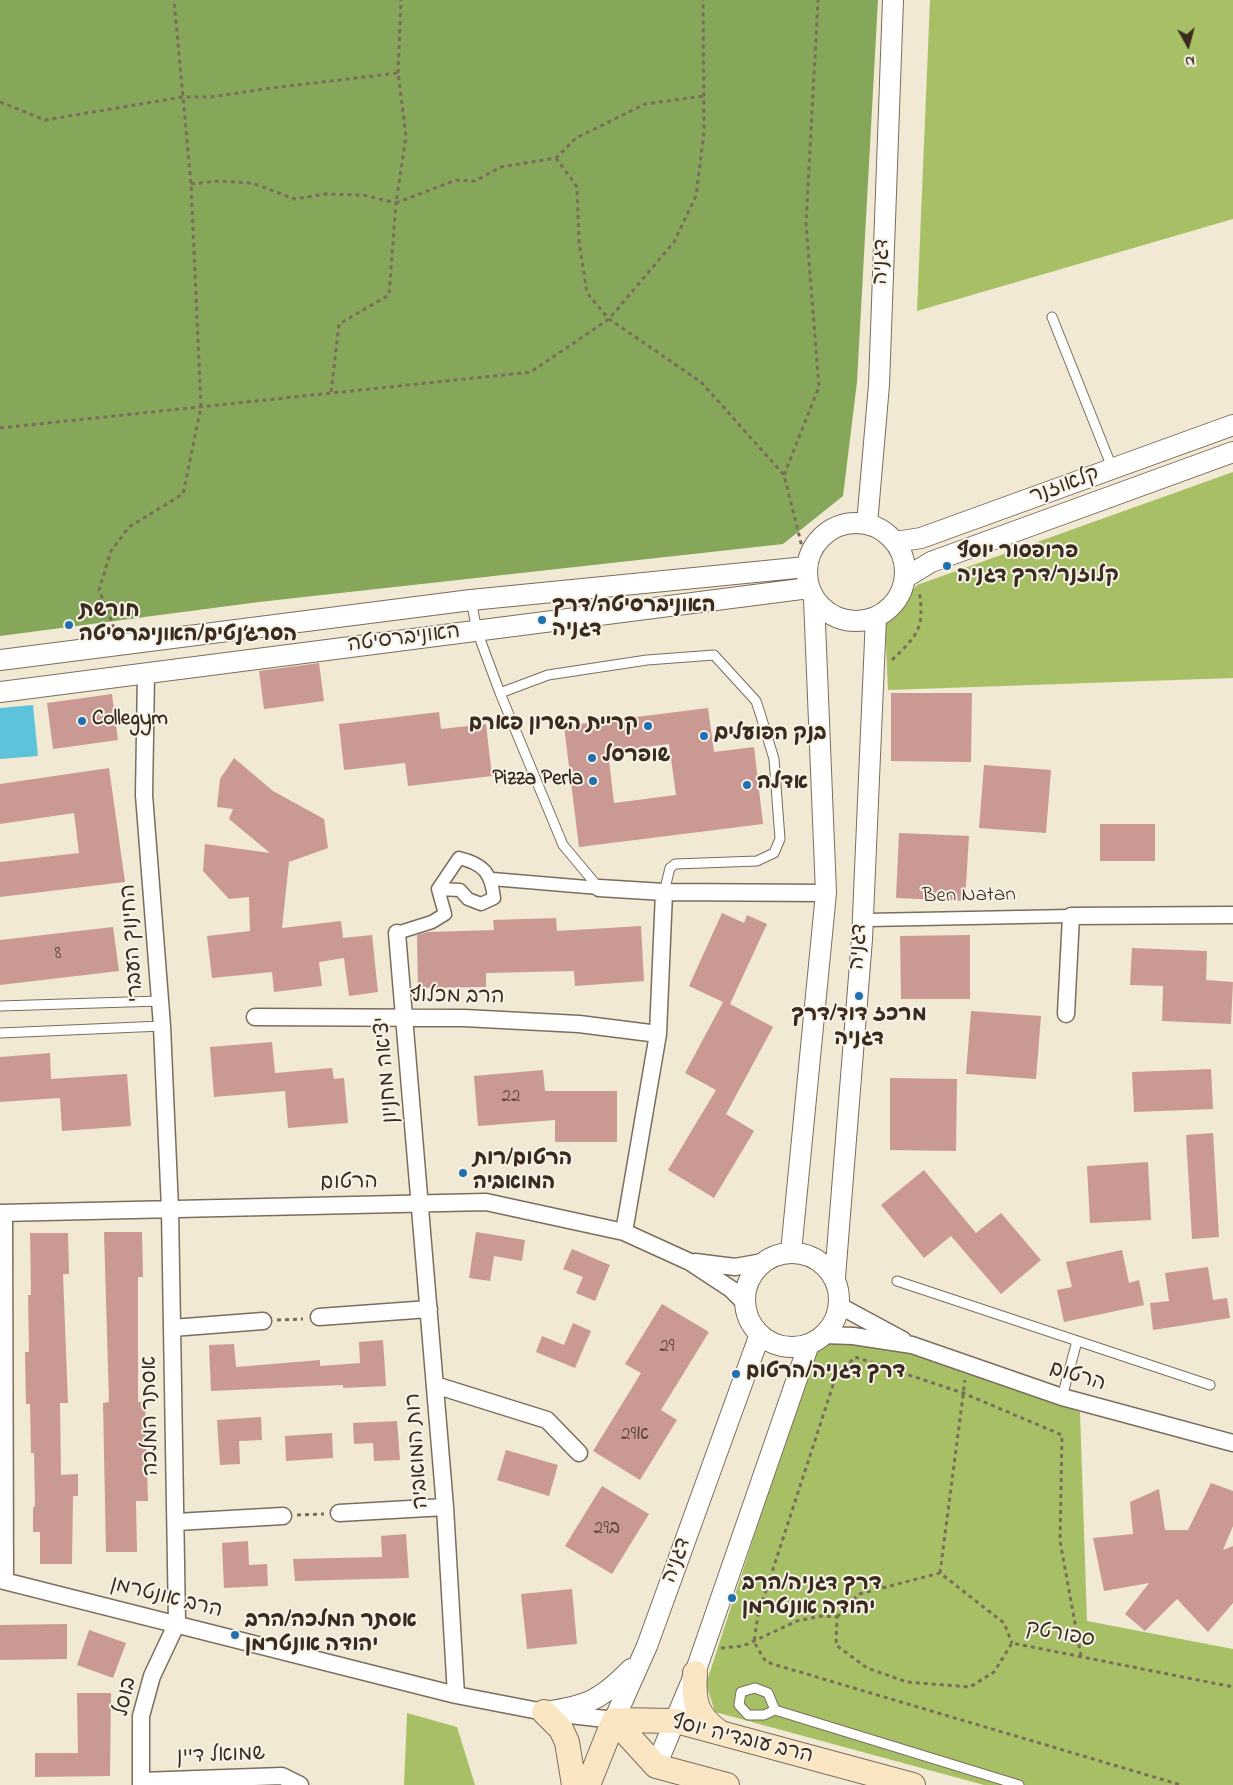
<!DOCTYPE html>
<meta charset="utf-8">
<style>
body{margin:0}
#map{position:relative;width:1233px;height:1785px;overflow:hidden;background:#f1e9d3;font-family:"Indie Flower",sans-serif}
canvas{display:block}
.north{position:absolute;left:1163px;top:20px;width:50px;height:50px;-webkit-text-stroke:4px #f7f3e8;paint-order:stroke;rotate:173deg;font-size:14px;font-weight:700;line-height:20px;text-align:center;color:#3b2a1e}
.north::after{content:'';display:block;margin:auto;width:18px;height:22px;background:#3b2a1e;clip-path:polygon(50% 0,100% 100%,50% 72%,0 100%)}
</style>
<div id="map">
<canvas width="1233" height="1785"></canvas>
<div class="north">N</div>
</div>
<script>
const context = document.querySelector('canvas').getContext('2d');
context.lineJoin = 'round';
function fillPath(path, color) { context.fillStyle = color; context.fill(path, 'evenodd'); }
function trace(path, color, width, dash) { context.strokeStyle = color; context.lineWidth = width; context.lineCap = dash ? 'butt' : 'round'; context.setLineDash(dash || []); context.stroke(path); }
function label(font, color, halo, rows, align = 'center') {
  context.font = font + ' "Indie Flower","Playpen Sans Hebrew",sans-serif'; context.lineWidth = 4; context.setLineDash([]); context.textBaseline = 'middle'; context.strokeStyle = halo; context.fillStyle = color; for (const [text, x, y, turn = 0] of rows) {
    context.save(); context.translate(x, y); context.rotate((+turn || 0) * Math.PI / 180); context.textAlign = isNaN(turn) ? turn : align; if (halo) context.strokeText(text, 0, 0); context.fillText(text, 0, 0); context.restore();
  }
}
fillPath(new Path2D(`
 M930,0H1233V219L917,311Z
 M1233,472V678L888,690L885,623L917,585Z
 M848,1332L1080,1412L1087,1621L1233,1649V1785H984L715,1712L706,1684L813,1355Z
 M407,1713L457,1727L475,1785H404Z`), '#a8c065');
fillPath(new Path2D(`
 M0,0H878L857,382L843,496L783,544L259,602L0,636Z`), '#86a65a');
fillPath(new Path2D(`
 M33,705L38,756L0,759V708Z`), '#5dc3db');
fillPath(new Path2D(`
 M319,663L324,701L264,709L259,671Z
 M891,693H972L971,762L891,761Z
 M112,694L118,740L53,749L47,703Z
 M708,708L714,752L754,747L763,824L579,847L564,726ZM669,744L676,795L614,803L608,752Z
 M439,712L441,729L486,724L492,776L408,786L405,763L344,770L339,724Z
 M234,758L273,791L324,819L328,848L289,862L282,928L341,921L343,938L372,935L378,992L349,996L344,958L319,962L322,986L274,992L272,972L212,978L207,936L250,931L249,897L229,899L203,871L205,844L270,853L229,819L233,809L217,807L220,779Z
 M984,765L1051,770L1046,833L979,828Z
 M109,768L125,882L0,897V862L79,853L74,813L0,824V784Z
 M1100,824H1155V861H1100Z
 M899,833L969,836L965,901L896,898Z
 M722,913L744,923L747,915L767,924L730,1004L773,1027L726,1114L754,1131L714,1198L668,1170L716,1090L685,1073L723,1002L689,986Z
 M556,918L557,931L641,926L644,981L575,986L574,971L486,973V987L418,988L417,935L428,932L494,930L493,920Z
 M113,927L119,971L0,985V940Z
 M970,935V999H901L900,936Z
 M1132,948L1207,951L1206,980L1233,982L1231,1024L1162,1021L1163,986L1130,985Z
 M971,1011L1041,1016L1036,1079L966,1074Z
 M272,1042L275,1073L332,1068L334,1079L344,1078L348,1123L288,1128L285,1091L214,1097L210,1047Z
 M50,1053L51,1079L127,1074L131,1126L62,1131L60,1098L0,1102V1057Z
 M1211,1069L1213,1109L1134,1112L1132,1072Z
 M543,1070L545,1091H617V1142H555V1120L478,1126L474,1076Z
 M890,1078L957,1079L956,1151L890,1150Z
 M1213,1133L1219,1237L1192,1239L1186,1135Z
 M1148,1162L1151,1220L1090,1223L1087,1166Z
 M924,1170L976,1233L1001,1213L1041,1260L1001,1294L951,1236L924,1258L881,1205Z
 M104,1232H142L143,1277H138V1402H145L148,1501H136L137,1552H106L103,1403L109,1402Z
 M476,1232L525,1240L522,1261L494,1256L490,1281L469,1278Z
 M30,1233H68L69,1274H63L68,1403H60L61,1475L78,1474V1496H73L72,1564H40V1532H33V1507H35L34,1453H31L30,1404H26L25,1352H29L28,1295H31Z
 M572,1249L610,1265L595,1301L576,1293L583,1277L563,1269Z
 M1122,1250L1129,1283L1139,1280L1144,1305L1064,1322L1057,1290L1072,1287L1066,1262Z
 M1208,1267L1213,1300L1227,1298L1230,1318L1153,1330L1150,1303L1169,1301L1165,1273Z
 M662,1304L709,1332L661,1410L677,1420L640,1480L593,1451L641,1373L625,1364Z
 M573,1323L591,1331L575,1368L536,1352L542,1336L564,1345Z
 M383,1340L386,1386L343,1388V1385L211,1391L209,1345L234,1344L236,1367L320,1360V1366L360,1363L359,1342Z
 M261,1417L262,1440L239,1441L240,1464L220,1465L217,1420Z
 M397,1421L400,1460L374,1461L373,1443L354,1444L353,1423Z
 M332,1433L333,1458L286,1461L285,1436Z
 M506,1450L558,1465L549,1496L497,1480Z
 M1211,1483L1233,1491V1526L1223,1550L1233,1546V1603L1208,1632L1177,1599L1145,1631L1125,1614L1149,1583L1104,1591L1093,1538L1133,1534L1130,1502L1159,1489L1165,1530H1188Z
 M602,1486L649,1514L612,1574L565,1546Z
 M406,1534L409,1578L295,1581L293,1559L382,1557L381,1536Z
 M248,1541L249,1565L267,1564L268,1586L224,1588L222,1543Z
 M572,1589L577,1644L527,1649L521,1594Z
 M67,1624V1659L0,1660V1625Z
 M89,1630L126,1643L113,1678L77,1665Z
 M77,1693H111L110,1776L35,1777V1753H78Z`), '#cb9993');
const service = new Path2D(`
 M1052,317L1113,470
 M471,600L477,631L500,693L563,845L599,888
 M500,693L548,675L647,660L714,655L756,701L760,713L774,759L780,839L774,853L757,861L675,864L670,868L664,892
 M0,1006L160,1001
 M0,1033L162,1026
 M897,1281L1210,1385
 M1062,1397L1077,1341
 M775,1710L768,1693L755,1688L741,1692L739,1705L748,1715H764L775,1710L1019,1785`);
const pedestrian = new Path2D(`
 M492,879L599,888
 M868,920L1071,916
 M397,933L432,922L445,914L438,889L459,858C484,864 491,873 494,898L481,904L468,899L460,890L438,889`);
const minor = new Path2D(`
 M599,888L664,892L826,893
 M397,933L445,1507L456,1695
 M1066,1014L1071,916L1233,915
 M255,1017L464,1018L579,1024L658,1034
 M0,1213L486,1202L624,1232L690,1262L731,1289L745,1303
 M4,1213L5,1581
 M624,1232L658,1034L664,892
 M695,1262L735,1267L763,1262
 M840,1306L903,1340
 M319,1317L429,1309
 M172,1328L263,1321
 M824,1335L853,1336L912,1345L1062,1397L1233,1443
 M435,1385L547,1420L579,1453
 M339,1513L445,1507
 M176,1522L283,1516
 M0,1580L456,1695L544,1712L614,1720
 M141,1781L282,1776L300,1785
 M141,1785V1716L152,1676L177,1623L170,1209L162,1026L144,795L146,674`);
const tertiary = new Path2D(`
 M807 572a49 49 0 1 1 98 0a49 49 0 1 1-98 0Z
 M867,524L879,385L893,0
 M895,542L921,538L1233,425
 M905,578L931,562L1233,452
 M0,660L471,600L806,567
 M0,692L809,588
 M791,1252L826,893L814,599
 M745 1300a47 47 0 1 1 94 0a47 47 0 1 1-94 0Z
 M835,1277L862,939L876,617
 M544,1712C587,1706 601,1700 631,1669
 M614,1720L647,1646L760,1334
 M656,1766L695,1673L809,1344`);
const secondary = new Path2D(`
 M695,1673C693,1702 696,1715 719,1732
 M544,1712L561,1729L567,1742L574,1785
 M614,1720L676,1721L913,1785
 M614,1720L656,1766L727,1785
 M588,1785L614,1720`);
trace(service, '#7b6d5d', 11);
trace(pedestrian, '#7b6d5d', 15);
trace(minor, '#7b6d5d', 19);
trace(tertiary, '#7b6d5d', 22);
trace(secondary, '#7b6d5d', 26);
trace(new Path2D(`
 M398,73L401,0
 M0,102L45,120L183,97H211L271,88L398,73L406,136L396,203L456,180L475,181L501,167L556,158L576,138L645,104L704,96
 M556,158L577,187L579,242L587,293L609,319L701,382L784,475L803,551
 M191,184L219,181L252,183L295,199L325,194L363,195L396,203L389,295L339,324L331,393
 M0,428L531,372L609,319L674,242L696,196L704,132L703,0
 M784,475L819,387L806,224L818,0
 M114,628L99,590L111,551L129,527L183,494L201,407L191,184L174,0
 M892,660C918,635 925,628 919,590
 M277,1320L303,1319
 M297,1515L324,1514
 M940,1573L965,1380
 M837,1617L859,1594L940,1573L1004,1623L1012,1643
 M721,1648L743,1646L797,1621L821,1616L837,1617L836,1645L867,1668L907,1682L970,1687L994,1672L1012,1643L1233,1687
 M1081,1656L1060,1541L1062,1435L963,1393L855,1357L836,1376L758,1615L754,1642L766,1662L1181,1785`), '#7b6d5d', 3, [4, 4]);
trace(service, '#fff', 9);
trace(pedestrian, '#fff', 12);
trace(minor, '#fff', 16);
trace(tertiary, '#fff', 20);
trace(secondary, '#fbe6c4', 24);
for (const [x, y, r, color] of [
 [947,566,5,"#1f6fb2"],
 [542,620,5,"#1f6fb2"],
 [69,625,5,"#1f6fb2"],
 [82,721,5,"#1f6fb2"],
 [648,726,5,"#1f6fb2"],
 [704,736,5,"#1f6fb2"],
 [592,758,5,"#1f6fb2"],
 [593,781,5,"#1f6fb2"],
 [747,785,5,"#1f6fb2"],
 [859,996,5,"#1f6fb2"],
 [463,1173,5,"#1f6fb2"],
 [736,1374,5,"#1f6fb2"],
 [732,1598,5,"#1f6fb2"],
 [235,1635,5,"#1f6fb2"]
]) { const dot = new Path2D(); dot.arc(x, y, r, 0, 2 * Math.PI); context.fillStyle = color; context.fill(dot); trace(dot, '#f7f3e8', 2); }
label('19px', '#5f463b', null, [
 ["8",58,955],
 ["22",511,1098],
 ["29",667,1348],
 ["29א",635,1436],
 ["29ב",607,1530]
]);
label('21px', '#3b2a1e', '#f7f3e8', [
 ["דגניה",883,262,-88],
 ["קלאוזנר",1065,487,-20],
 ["האוניברסיטה",404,640,-7],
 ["Ben Natan",969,897,-1],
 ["החינוך העברי",134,943,-94],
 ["דגניה",860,947,-87],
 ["הרב מכלוף",457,998,1],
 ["יציאה מחניון",388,1070,-95],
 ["הרטום",349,1184,-1],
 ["הרטום",1077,1378,17],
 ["אסתר המלכה",152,1416,-91],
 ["רות המואביה",419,1451,-94],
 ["דגניה",678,1561,-70],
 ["הרב אונטרמן",166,1599,14],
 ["ספורטק",1060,1636,11],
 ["בוסל",127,1697,-78],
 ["הרב עובדיה יוסף",742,1741,14],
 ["שמואל דיין",221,1757,-2]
]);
label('bold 21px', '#3b2a1e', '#f7f3e8', [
 ["פרופסור יוסף",957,554],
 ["קלוזנר/דרך דגניה",957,578],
 ["האוניברסיטה/דרך",552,608],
 ["דגניה",552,632],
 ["חורשת",79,613],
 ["הסרג׳נטים/האוניברסיטה",79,637],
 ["Collegym",92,721],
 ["קריית השרון פארם",638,726,"right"],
 ["בנק הפועלים",714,736],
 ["שופרסל",602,758],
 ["Pizza Perla",583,781,"right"],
 ["אדלה",757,785],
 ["מרכז דוד/דרך",859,1017,"center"],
 ["דגניה",859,1041,"center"],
 ["הרטום/רות",473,1161],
 ["המואביה",473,1185],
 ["דרך דגניה/הרטום",746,1374],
 ["דרך דגניה/הרב",742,1586],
 ["יהודה אונטרמן",742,1610],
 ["אסתר המלכה/הרב",245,1623],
 ["יהודה אונטרמן",245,1647]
], 'left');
</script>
